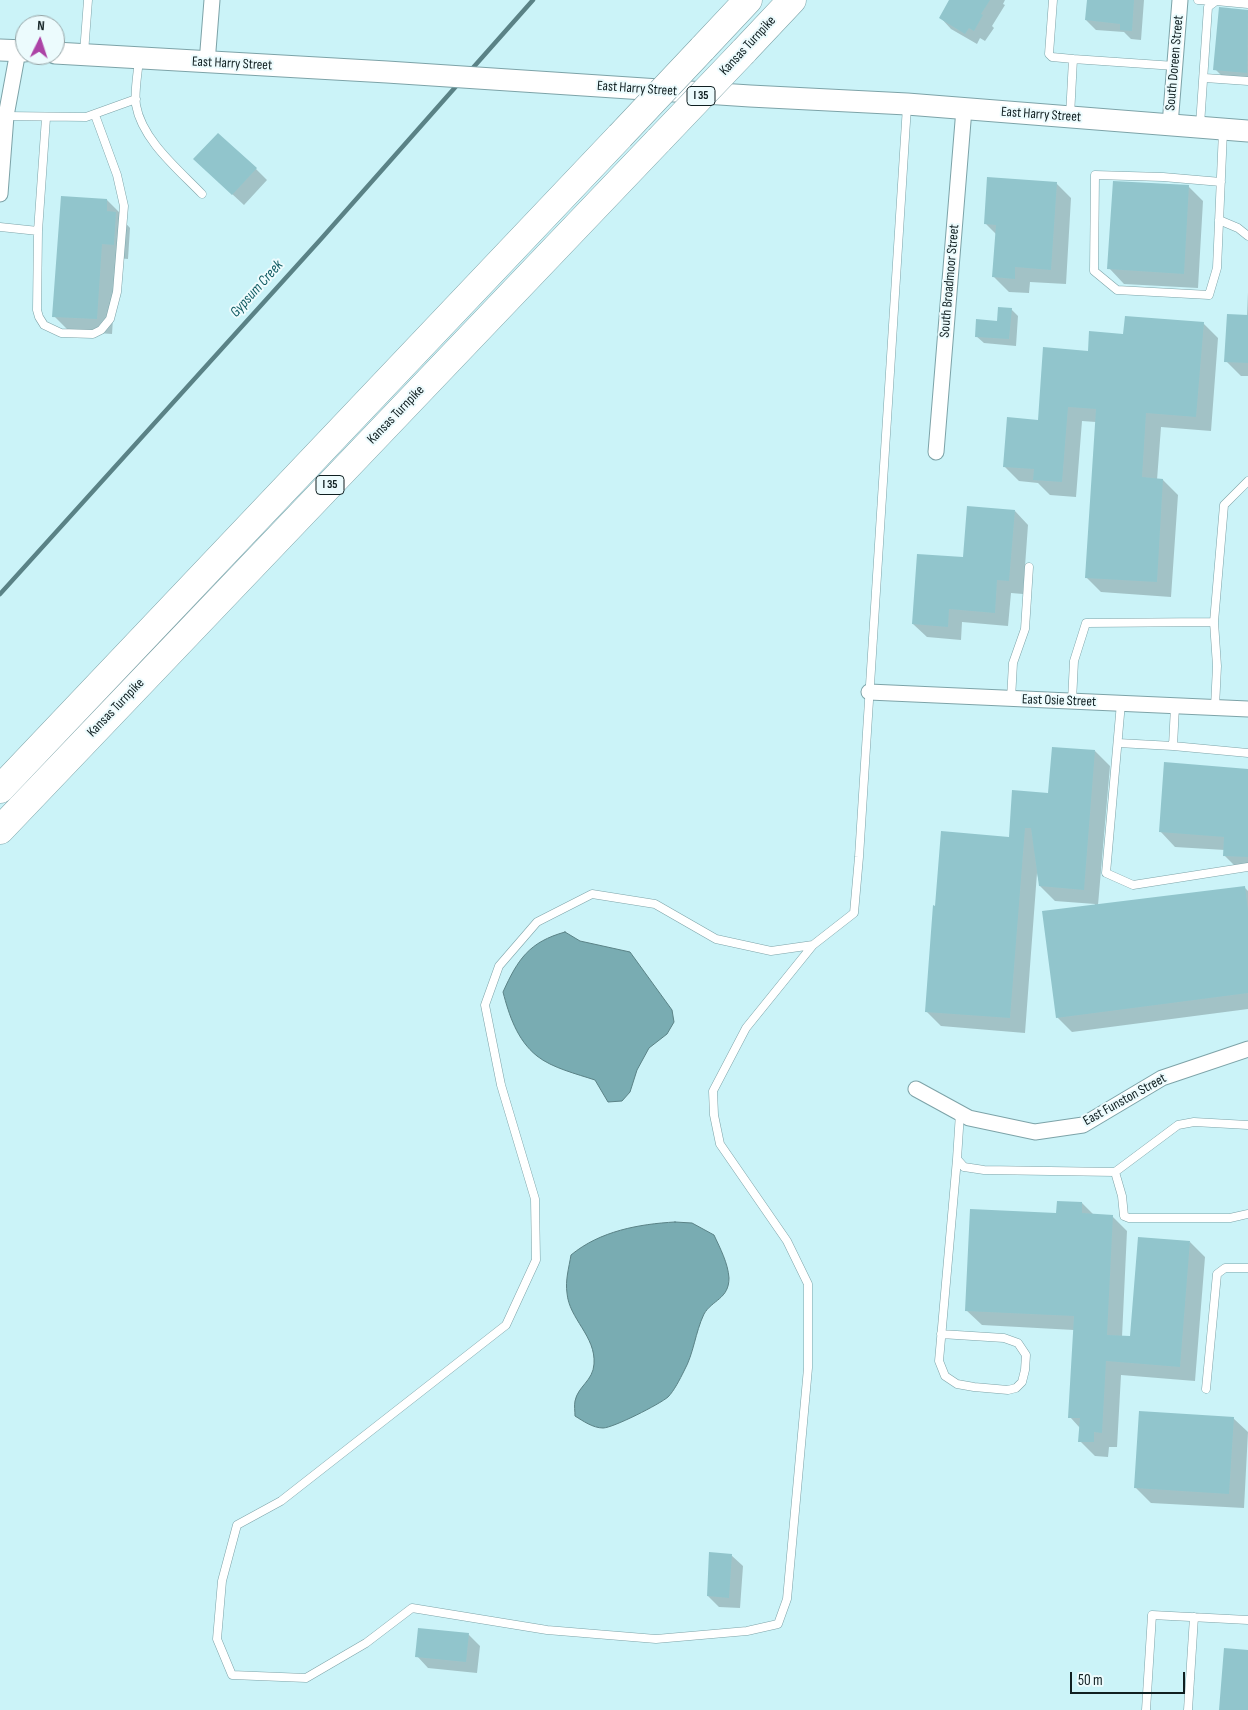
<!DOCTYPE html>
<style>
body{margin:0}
#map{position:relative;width:1248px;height:1710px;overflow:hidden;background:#cbf3f8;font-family:"Sofia Sans Condensed",sans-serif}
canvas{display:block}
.north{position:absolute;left:15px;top:15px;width:50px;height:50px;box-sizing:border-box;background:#ecfbfd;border:1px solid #94a3a5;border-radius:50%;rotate:4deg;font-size:14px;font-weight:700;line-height:20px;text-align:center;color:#101f21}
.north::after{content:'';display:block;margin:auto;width:18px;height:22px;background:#ac43a6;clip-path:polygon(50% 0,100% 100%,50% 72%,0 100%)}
.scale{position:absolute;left:1070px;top:1672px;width:115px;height:22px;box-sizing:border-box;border:2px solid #101f21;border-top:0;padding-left:6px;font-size:15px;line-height:18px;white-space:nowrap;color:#101f21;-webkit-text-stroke:4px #ecfbfd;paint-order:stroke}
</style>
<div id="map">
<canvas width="1248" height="1710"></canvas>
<div class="north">N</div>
<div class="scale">50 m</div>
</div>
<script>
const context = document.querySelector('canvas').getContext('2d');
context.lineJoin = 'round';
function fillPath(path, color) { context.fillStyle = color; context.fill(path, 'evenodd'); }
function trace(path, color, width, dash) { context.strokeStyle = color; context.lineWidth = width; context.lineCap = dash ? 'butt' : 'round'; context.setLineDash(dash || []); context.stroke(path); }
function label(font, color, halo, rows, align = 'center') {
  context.font = font + ' "Sofia Sans Condensed",sans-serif'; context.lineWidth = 4; context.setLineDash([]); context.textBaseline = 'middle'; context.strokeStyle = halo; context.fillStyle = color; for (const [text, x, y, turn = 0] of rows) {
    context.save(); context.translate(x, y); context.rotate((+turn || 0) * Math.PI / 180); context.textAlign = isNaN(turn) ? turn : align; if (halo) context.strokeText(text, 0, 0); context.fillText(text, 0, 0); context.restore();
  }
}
const water = new Path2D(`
 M565,932L580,941L630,952L672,1010L674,1022L667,1034L649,1048L637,1070L630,1092L622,1101L608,1102L595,1080C577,1074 552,1068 537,1056C517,1040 509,1015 503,992C518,959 529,942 565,932Z
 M675,1222L692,1223L714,1235C720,1248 728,1263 729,1278C729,1299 712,1300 704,1314C695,1333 694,1353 684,1371C680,1379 674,1391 668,1397C660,1404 613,1428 603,1428C593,1428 583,1421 575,1416C575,1411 574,1406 575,1401C578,1386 593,1381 594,1364C596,1336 569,1319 567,1293C565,1281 569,1267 571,1255C600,1231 639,1224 675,1222Z`);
fillPath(water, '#79acb2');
trace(water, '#5a8286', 1);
fillPath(new Path2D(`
 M951,0H1005L1003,4L1005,5L992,26L994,28L985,41L980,38L977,44L951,29L940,17Z
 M1088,0H1144L1141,40L1131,39L1124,32L1096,30L1086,20Z
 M1220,8L1248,11V83L1226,80L1215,69Z
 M256,169L267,180L244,205L206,170Z
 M1056,183L1071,198L1066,284L1030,282L1029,293L1009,292L994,277L996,234L986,224Z
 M1188,186L1203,201L1198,288L1124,284L1109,268Z
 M107,200L122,215V219L130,228L128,259L117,258L112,334L69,331L54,316Z
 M1248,292V376H1241L1226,361L1247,316Z
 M1011,309L1018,316L1016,346L984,343L976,336L998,322Z
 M1203,323L1218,338L1211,431L1161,427L1157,480H1163L1178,495L1171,597L1101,592L1086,577L1096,422L1082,421L1076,497L1050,495L1038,483L1019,481L1004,466L1089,352L1125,335Z
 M1015,511L1028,525L1023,594L1011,593L1008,626L962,622L961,640L927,637L913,624L964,559Z
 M1095,751L1110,766L1098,905L1244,887L1248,891V1009L1072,1032L1057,1017L1095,904L1055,901L1040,886L1037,873L1025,1033L941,1026L926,1011L936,907L1010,838L1049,795Z
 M1248,770V871L1239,870L1224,855L1225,850L1175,847L1160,831Z
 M1082,1203L1094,1215L1112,1216L1127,1231L1122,1337H1131L1190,1242L1205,1257L1195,1381L1121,1375L1117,1447H1109L1108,1457L1095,1456L1080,1441V1428L1070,1417L1074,1330L982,1325L966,1310L1057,1215Z
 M1233,1418L1248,1432L1244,1508L1151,1503L1136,1488Z
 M731,1555L743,1566L740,1608L719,1607L708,1596Z
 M420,1630L469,1635L480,1646L477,1673L428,1668L417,1656Z`), '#0003');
trace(new Path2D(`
 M471,70L533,0
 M0,594L321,239L459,83`), '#5a8286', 4.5);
fillPath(new Path2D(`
 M949,0H990L981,14L983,15L974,31L969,28L965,34L939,18Z
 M1087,0H1134L1132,31L1120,30V24L1085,20Z
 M1219,7L1248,10L1247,73L1213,70Z
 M218,133L257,168L232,195L193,159Z
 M987,177L1057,182L1051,270L1015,267V279L992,277L996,225L984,224Z
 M1113,181L1189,185L1184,274L1107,269Z
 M61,196L107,199V211L116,212L114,245L102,244L97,319L52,317Z
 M998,307L1012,308L1009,339L975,337L976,319L997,321Z
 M1227,314L1248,315V363L1224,362Z
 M1125,316L1204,322L1196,417L1146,413L1142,477L1163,479L1157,582L1085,578L1096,409L1068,407L1062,482L1033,480L1034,469L1003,467L1007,417L1038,420L1043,347L1088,351L1089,331L1123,334Z
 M967,506L1015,510L1009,581L997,580L995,613L949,609L948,627L912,624L917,554L963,557Z
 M1052,747L1095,750L1084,890L1039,886L1031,828H1025L1010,1018L925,1012L933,905L935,906L941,831L1009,837L1012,790L1048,793Z
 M1164,762L1248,769V857L1223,856L1224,837L1159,832Z
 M1245,886L1248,911V993L1056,1018L1042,911Z
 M1057,1201L1082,1202V1213L1113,1215L1107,1335L1130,1336L1138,1237L1190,1241L1180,1367L1106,1361L1102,1433L1094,1432V1442H1078L1080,1418H1068L1074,1316L965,1311L970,1209L1056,1213Z
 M1139,1411L1234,1417L1229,1494L1134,1488Z
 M709,1552L732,1554L729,1598L707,1596Z
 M418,1628L469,1633L466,1662L415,1657Z
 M1224,1648L1248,1650V1710H1219Z`), '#91c5cc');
const lane = new Path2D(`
 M1053,0L1049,54L1052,57L1073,59
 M1198,0L1216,1
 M84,53L88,0
 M139,59C138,72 134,92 136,105C142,140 179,170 202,194
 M1205,78L1248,81
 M6,116L86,117L136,99
 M1070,116L1073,59L1175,66
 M1200,125L1208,7L1216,1L1248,4
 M1221,182L1163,177L1095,175L1094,271L1117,290L1209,295L1217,268L1223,131
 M1219,220L1238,228L1248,236
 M0,227L38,231L46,118
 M38,231L37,310L39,317L44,325L61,333L93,334L101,330L110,319L117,292L124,206L117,175L95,115
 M1011,699L1013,663L1025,629L1029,567
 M1072,701L1074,661L1086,623L1214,622
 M1121,703L1106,873L1133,885L1248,867
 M1215,707L1217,666L1214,622L1224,505L1248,481
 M1118,743L1173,746L1248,753
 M1173,746L1175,706
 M813,945L746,1028L713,1091L714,1115L720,1144L787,1241L808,1284V1368L787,1599L778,1624L747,1631L656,1639L547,1630L412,1608L366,1643L306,1678L232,1675L217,1639L222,1581L237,1525L281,1501L506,1325L536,1260L535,1199L501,1085L485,1005L499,966L537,922L592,894L655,904L716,939L771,951L813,945L854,913L859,857L907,106
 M960,1113L957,1159L964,1167L984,1170L1115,1172L1178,1125L1194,1122L1248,1125
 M1115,1172L1122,1196L1124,1216L1129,1218H1230L1248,1214
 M941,1334L1004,1338L1018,1343L1026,1355L1025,1370L1022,1382L1016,1388L1008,1390L974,1387L957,1384L945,1376L939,1361L957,1159
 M1206,1389L1217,1274L1225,1268H1248
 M1146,1710L1152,1615L1248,1620
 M1188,1710L1194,1617`);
const street = new Path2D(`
 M207,63L212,0
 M1170,125L1180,0
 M0,194L6,116L18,51
 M936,452L964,109
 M869,692L1248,709
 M916,1089L969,1118L1035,1132L1083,1125L1162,1078L1248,1049`);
const secondary = new Path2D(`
 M0,50L25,51
 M55,53L387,72L750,96L907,104L1248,131`);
const highway = new Path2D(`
 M702,49L748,0
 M743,52L792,0
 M0,789L620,136
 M0,830L659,140`);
trace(lane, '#7da3a8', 9);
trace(street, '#7da3a8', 17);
trace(secondary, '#7da3a8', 23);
trace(highway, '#7da3a8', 29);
trace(lane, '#fff', 8);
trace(street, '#fff', 15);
trace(secondary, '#fff', 21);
trace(highway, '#fff', 28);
const highwayBridge = new Path2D(`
 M620,136L702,49
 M659,140L743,52`);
trace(highwayBridge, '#7da3a8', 29, []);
trace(highwayBridge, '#fff', 28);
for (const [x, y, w] of [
 [701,96,28],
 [330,485,28]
]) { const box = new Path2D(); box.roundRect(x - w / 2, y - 9.5, w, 19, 4); context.fillStyle = '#ecfbfd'; context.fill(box); trace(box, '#101f21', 1); }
label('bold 12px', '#101f21', null, [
 ["I 35",701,96],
 ["I 35",330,485]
]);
label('14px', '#101f21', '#ecfbfd', [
 ["Kansas Turnpike",748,46,-47],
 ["South Doreen Street",1175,63,-85],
 ["East Harry Street",232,64,3],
 ["East Harry Street",637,89,4],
 ["East Harry Street",1041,115,4],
 ["South Broadmoor Street",950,281,-85],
 ["Kansas Turnpike",396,415,-46],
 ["East Osie Street",1059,701,2],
 ["Kansas Turnpike",116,708,-46],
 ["East Funston Street",1125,1100,-29]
]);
label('italic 15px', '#105a61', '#ecfbfd', [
 ["Gypsum Creek",257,289,-48]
]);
</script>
